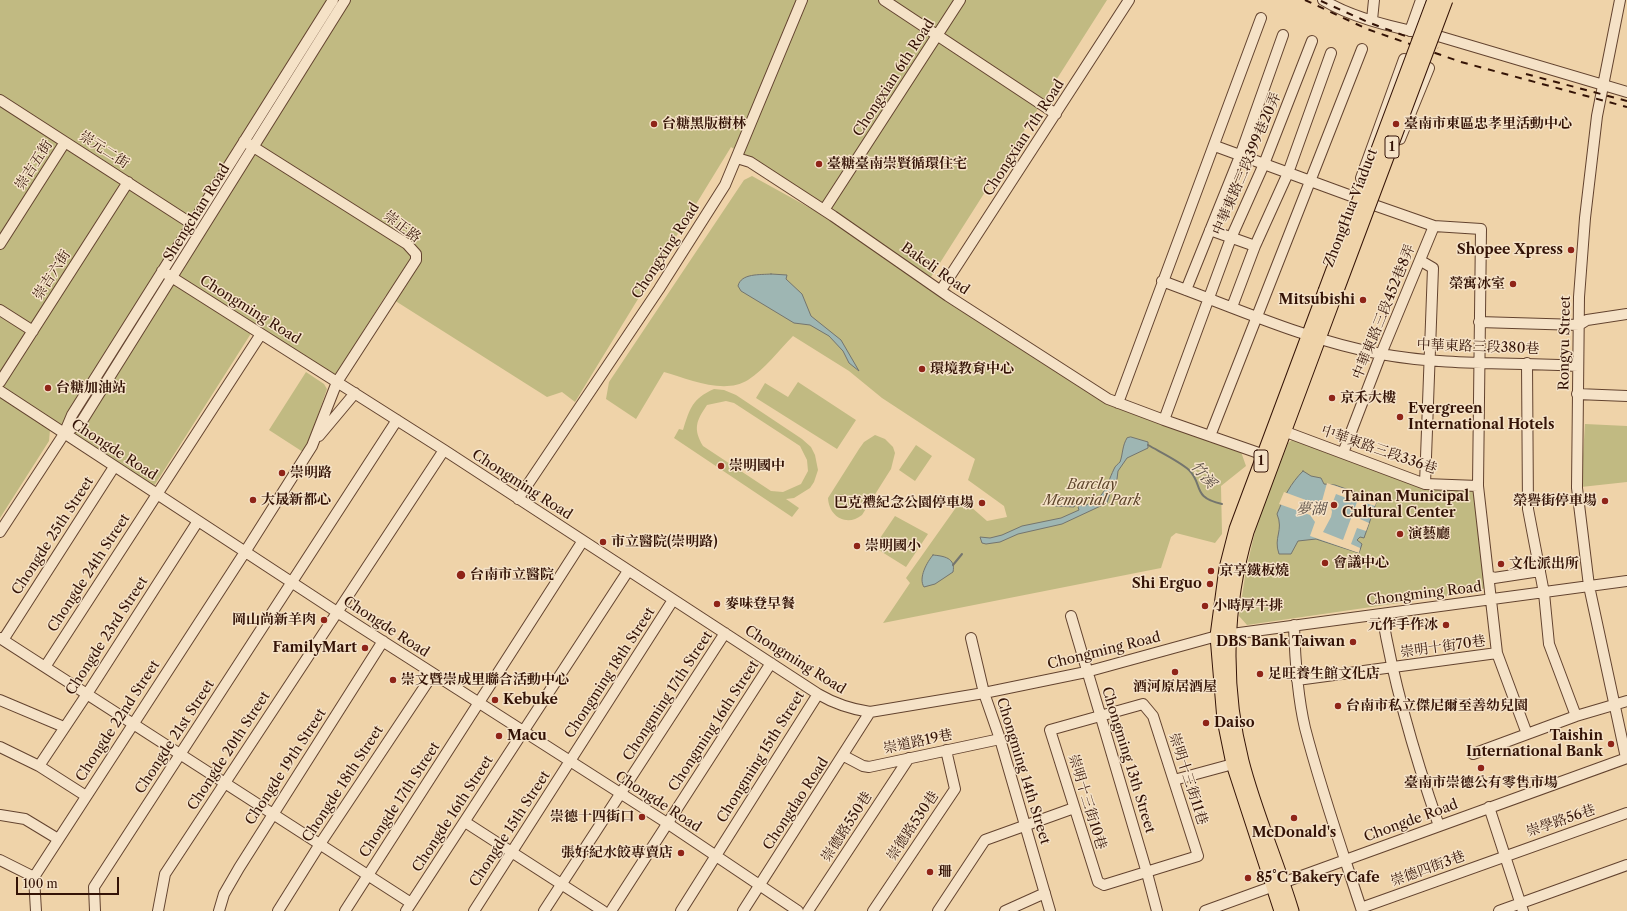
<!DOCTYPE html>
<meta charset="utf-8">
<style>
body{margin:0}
#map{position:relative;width:1627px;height:911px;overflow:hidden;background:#efd3a9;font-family:"Libre Caslon Text",serif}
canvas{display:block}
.scale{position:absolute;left:16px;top:877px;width:103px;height:18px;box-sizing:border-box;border:2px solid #341306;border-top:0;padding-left:5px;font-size:12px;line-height:14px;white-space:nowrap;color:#341306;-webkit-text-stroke:3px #f5e2c7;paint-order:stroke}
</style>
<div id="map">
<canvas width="1627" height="911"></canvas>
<div class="scale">100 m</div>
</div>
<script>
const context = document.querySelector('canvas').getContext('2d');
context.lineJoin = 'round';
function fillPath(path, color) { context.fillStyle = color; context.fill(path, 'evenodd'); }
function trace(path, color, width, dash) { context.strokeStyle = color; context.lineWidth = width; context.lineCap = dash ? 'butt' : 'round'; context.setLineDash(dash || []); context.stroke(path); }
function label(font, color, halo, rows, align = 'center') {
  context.font = font + ' "Libre Caslon Text","Noto Serif TC",serif'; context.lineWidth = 3; context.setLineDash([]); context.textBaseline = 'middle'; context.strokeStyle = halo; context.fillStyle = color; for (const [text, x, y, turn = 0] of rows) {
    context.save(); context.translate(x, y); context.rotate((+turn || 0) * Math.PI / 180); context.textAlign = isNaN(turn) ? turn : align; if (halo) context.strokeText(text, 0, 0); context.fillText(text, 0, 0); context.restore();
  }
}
fillPath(new Path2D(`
 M0,0H1107L931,277L819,202L731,147L575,402L562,392L547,397L386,295L335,376L304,357L257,324L154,486L0,387Z
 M752,176L830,219L941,296L1120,409L1240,449L1246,466L1221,486L1222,534L1215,543L1176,533L1171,537L1161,568L883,623L910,583L906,578L962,499L987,521L1007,517L1004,506L968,480L975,459L882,398L849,371L793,336C779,350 765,369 748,380C724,395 689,379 664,372L636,419L606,399L609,382L744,180Z
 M306,372L324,384L327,389L312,432L303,452L269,430Z
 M798,382L856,420L837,449L756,398L765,383L788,397Z
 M714,389L724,390L736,395L802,439L811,447L815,455L818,470L814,482L810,488L794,498L786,499L799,508L792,517L674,438L679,429L683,430C690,408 692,399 714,389ZM726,401L734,403L800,446L807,460L808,471L801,484L783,492L771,491L703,446C693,429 696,421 707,405Z
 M0,397L50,430L49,441L0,518Z
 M1585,424L1627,426V482L1581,487Z
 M875,435L885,439L893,447L895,453L891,469L862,515C847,527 829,517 828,498L859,449L864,442Z
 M1298,439L1428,487L1473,491L1486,584L1482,591L1247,625L1239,616L1246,570L1257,523L1288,443L1292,440Z
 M916,445L932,456L915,481L899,470Z
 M895,516L928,534L906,567L874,547Z`), '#c1ba82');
const water = new Path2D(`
 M771,274L787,275L786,279L802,294L811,316L841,340L859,371L849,363L843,351L829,336L810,325L794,323L741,291L738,286C741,273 760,275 771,274Z
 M1131,437L1148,442V448L1127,458L1118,471L1117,479L1113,484L1107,503L1062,524L1018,534L1000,542L986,544L982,543L980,537L990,538L1002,535L1022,526L1061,518L1079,510L1078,507L1080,505L1084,506C1106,497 1105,488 1114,469C1115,466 1118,464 1120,462C1123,454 1122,446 1127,438Z
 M1303,471L1311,476L1321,478L1324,484L1335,485L1377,500L1373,512L1370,511L1367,514L1371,518L1364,538L1360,537L1357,540L1362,544L1359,553L1316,539L1298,541L1291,554H1279C1273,537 1284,531 1277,514C1284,497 1290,484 1303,471Z
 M1058,496L1077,503L1074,507L1055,506L1053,503Z
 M933,555C944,556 956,558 953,572L935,584L924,587C918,578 927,562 933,555Z`);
fillPath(water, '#9eb6b3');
trace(water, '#74756e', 1);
fillPath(new Path2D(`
 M1327,483L1377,500L1375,506L1366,503L1360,519L1369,523L1366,531L1357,528L1351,544L1360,548L1359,553L1310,536L1315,522L1310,515L1279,504L1284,492L1314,503L1322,501ZM1336,494L1357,502L1343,540L1323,532L1331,517L1332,512L1331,507Z`), '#efd3a9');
trace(new Path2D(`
 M1148,445C1160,452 1179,461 1189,470C1204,485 1191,497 1222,504
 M953,565L962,554`), '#74756e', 2);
const minor = new Path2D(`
 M884,0L1056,114
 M1323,0C1354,19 1403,30 1438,36L1627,92
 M1620,0L1597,116L1585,218L1579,297L1577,488L1589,586L1626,758
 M1372,20L1374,0
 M1410,31L1421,0
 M0,100L192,224
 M1215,146L1354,197
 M737,158L750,162L833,216L948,296L1108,399L1164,420L1270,457
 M1361,178L1404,59L1429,68L1400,139
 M1374,205L1434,226L1481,229L1478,486L1497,653L1527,734
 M824,210L960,0
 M1210,230L1255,246
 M0,244L65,142
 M1421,261L1433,268L1425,484
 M162,271L444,450L818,694C835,704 850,709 870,712L984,693L1086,672L1217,636L1627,581
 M1162,281C1234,307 1305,340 1381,354C1446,366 1513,362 1578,366
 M941,290L1129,0
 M1186,290L1240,156L1283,35
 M1232,307L1255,246L1288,173L1331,53
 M0,310L33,331
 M1479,322L1579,325L1587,320L1627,314
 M1527,363L1528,509L1544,593L1549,644L1576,716
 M0,382L128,182
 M0,391L337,612L667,823L798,911
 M1577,394L1627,396
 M1118,403L1261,18
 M1164,420L1231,238L1264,164L1312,41
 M1278,429L1425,484L1478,486
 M64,434L82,421L345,0
 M319,436L355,393
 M1210,436L1362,49
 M1343,453L1381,354L1434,226
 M518,499L659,289L725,185L802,0
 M0,532L64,434L72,415L333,0
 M1489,576L1494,578L1540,571
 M1382,614C1394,686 1415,757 1439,826
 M1071,616L1147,873L1157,911
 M1294,625C1295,659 1297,694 1305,728C1321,790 1342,850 1362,911
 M0,638L411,903
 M971,638L984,693L1000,739L1050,911
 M3,640L114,467
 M45,667L261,334
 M1297,680L1497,653
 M0,700L64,727
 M1143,704L1153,716L1198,856L1104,885L1098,882L1050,730Z
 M0,747L39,766L86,796
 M1473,754L1576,716L1627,701
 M844,756L863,766L869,767L1000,739
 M39,766L87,694L198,521
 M1174,780L1233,764
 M1489,807L1523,911
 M0,815L25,819L58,839
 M465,822L603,911
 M0,860L34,877
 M1361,908L1627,813
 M36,911L34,877L245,552L312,446L337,382L416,260V254L407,244L244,141
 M95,911L94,887L397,420
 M158,911L165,874L444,450
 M219,911L224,894L239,868L383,641
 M278,911L320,844L433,674
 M345,911L582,542
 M406,911L628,571
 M474,911L673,600
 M544,911L725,633
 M611,911L771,663
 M681,911L818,694
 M743,911L870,712
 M808,911L909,758
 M873,911L955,789L946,750
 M938,911L985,840L1074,808
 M1005,911L1045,893
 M1205,911L1627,758
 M1499,911L1627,865`);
const major = new Path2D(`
 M1281,911L1233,764L1224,720L1217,636L1226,568L1236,529L1325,291
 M1292,911C1277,861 1255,812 1242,761C1223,687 1225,605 1247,532L1336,293`);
trace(minor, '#63432f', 12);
trace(major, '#341306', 15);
trace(minor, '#f5e2c7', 10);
trace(major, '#efd3a9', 13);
trace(new Path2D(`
 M1305,0L1367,29L1461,62L1627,107
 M1321,1L1370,23L1438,48
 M1526,74L1627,101`), '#341306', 2, [7, 7]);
const majorBridge = new Path2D(`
 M1325,291L1434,0
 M1336,293L1446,0`);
trace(majorBridge, '#341306', 15, []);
trace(majorBridge, '#efd3a9', 13);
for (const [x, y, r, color] of [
 [654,124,4,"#8f2418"],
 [1396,124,4,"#8f2418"],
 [819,164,4,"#8f2418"],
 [1571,250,4,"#8f2418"],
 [1513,284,4,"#8f2418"],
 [1363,300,4,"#8f2418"],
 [922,369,4,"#8f2418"],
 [48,388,4,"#8f2418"],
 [1332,398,4,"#8f2418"],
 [1400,417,4,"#8f2418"],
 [721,466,4,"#8f2418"],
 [282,473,4,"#8f2418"],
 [253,500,4,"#8f2418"],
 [1605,501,4,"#8f2418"],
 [982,503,4,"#8f2418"],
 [1334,505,4,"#8f2418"],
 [1400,534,4,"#8f2418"],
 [603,542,4,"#8f2418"],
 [857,546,4,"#8f2418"],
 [1325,563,4,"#8f2418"],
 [1501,564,4,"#8f2418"],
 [1211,571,4,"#8f2418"],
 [461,575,5,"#8f2418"],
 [1210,584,4,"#8f2418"],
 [717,604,4,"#8f2418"],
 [1205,606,4,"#8f2418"],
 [324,620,4,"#8f2418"],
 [1446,625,4,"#8f2418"],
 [1353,642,4,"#8f2418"],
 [365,648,4,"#8f2418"],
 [1175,672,4,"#8f2418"],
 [1260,674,4,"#8f2418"],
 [393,680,4,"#8f2418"],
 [495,700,4,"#8f2418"],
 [1338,706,4,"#8f2418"],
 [1206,723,4,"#8f2418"],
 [499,736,4,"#8f2418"],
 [1611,744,4,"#8f2418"],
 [1481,768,4,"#8f2418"],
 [642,817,4,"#8f2418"],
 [1294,818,4,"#8f2418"],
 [681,853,4,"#8f2418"],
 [930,872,4,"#8f2418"],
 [1248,878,4,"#8f2418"]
]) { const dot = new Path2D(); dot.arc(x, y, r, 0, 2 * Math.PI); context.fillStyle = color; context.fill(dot); trace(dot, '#f5e2c7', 1.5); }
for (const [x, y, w] of [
 [1392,147,14],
 [1261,461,14]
]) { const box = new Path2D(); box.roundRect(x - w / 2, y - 11, w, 22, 3); context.fillStyle = '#f5e2c7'; context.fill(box); trace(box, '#341306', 1); }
label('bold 13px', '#341306', null, [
 ["1",1392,147],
 ["1",1261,461]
]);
label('14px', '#341306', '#f5e2c7', [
 ["Chongxian 6th Road",894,78,-57],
 ["Chongxian 7th Road",1024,138,-57],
 ["崇元二街",104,150,33],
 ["中華東路三段399巷20弄",1247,164,-67],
 ["崇吉五街",34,165,-57],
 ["ZhongHua Viaduct",1351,208,-69],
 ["Shengchan Road",197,213,-58],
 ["崇正路",402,227,37],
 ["Chongxing Road",666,251,-57],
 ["Bakeli Road",935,269,35],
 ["崇吉六街",52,275,-57],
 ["Chongming Road",250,310,32],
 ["中華東路三段452巷8弄",1384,312,-68],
 ["Rongyu Street",1565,343,-89],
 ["中華東路三段380巷",1478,347,2],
 ["Chongde Road",114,450,33],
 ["中華東路三段336巷",1379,450,19],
 ["Chongming Road",522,485,33],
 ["Chongde 25th Street",53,536,-57],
 ["Chongde 24th Street",89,573,-57],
 ["Chongming Road",1424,594,-7],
 ["Chongde Road",386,627,33],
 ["Chongde 23rd Street",107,636,-57],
 ["崇明十街70巷",1443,647,-8],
 ["Chongming Road",1104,651,-14],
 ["Chongming Road",795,660,32],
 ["Chongming 18th Street",610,673,-57],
 ["Chongming 17th Street",668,696,-57],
 ["Chongde 22nd Street",118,721,-57],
 ["Chongming 16th Street",714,726,-57],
 ["Chongde 21st Street",175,737,-57],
 ["崇道路19巷",918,742,-12],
 ["Chongde 20th Street",229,751,-57],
 ["Chongming 15th Street",761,757,-58],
 ["Chongming 13th Street",1128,760,73],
 ["Chongde 19th Street",286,767,-57],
 ["Chongming 14th Street",1023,771,73],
 ["崇明十三街11巷",1188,779,72],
 ["Chongde 18th Street",343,784,-57],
 ["Chongde 17th Street",400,800,-57],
 ["Chongde Road",658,802,33],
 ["崇明十三街10巷",1087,802,73],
 ["Chongdao Road",796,804,-57],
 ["Chongde 16th Street",453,814,-57],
 ["Chongde Road",1411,821,-20],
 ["崇學路56巷",1561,821,-19],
 ["崇德路530巷",913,826,-56],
 ["崇德路550巷",847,827,-57],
 ["Chongde 15th Street",510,829,-57],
 ["崇德四街3巷",1428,869,-20]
]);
label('bold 14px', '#341306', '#f5e2c7', [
 ["台糖黑版樹林",662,124],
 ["臺南市東區忠孝里活動中心",1404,124],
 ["臺糖臺南崇賢循環住宅",827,164],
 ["Shopee Xpress",1563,250,"right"],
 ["榮寓冰室",1505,284,"right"],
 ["Mitsubishi",1355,300,"right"],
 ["環境教育中心",930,369],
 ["台糖加油站",56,388],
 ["京禾大樓",1340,398],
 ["Evergreen",1408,409],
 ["International Hotels",1408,425],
 ["崇明國中",729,466],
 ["崇明路",290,473],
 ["Tainan Municipal",1342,497],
 ["Cultural Center",1342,513],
 ["大晟新都心",261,500],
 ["榮譽街停車場",1597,501,"right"],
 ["巴克禮紀念公園停車場",974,503,"right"],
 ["演藝廳",1408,534],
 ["市立醫院(崇明路)",611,542],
 ["崇明國小",865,546],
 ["會議中心",1333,563],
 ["文化派出所",1509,564],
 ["京享鐵板燒",1219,571],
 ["台南市立醫院",470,575],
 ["Shi Erguo",1202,584,"right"],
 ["麥味登早餐",725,604],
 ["小時厚牛排",1213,606],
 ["岡山尚新羊肉",316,620,"right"],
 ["元作手作冰",1438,625,"right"],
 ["DBS Bank Taiwan",1345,642,"right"],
 ["FamilyMart",357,648,"right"],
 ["足旺養生館文化店",1268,674],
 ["崇文暨崇成里聯合活動中心",401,680],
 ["酒河原居酒屋",1175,687,"center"],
 ["Kebuke",503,700],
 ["台南市私立傑尼爾至善幼兒園",1346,706],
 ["Daiso",1214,723],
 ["Macu",507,736],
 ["Taishin",1603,736,"right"],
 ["International Bank",1603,752,"right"],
 ["臺南市崇德公有零售市場",1481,783,"center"],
 ["崇德十四街口",634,817,"right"],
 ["McDonald's",1294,833,"center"],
 ["張好紀水餃專賣店",673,853,"right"],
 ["珊",938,872],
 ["85°C Bakery Cafe",1256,878]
], 'left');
label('italic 14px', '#5e452b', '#f5e2c7', [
 ["Barclay",1092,485],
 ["Memorial Park",1092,501]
]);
label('italic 15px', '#594c43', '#f5e2c7', [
 ["竹溪",1203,475,50],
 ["夢湖",1311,510]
]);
</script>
